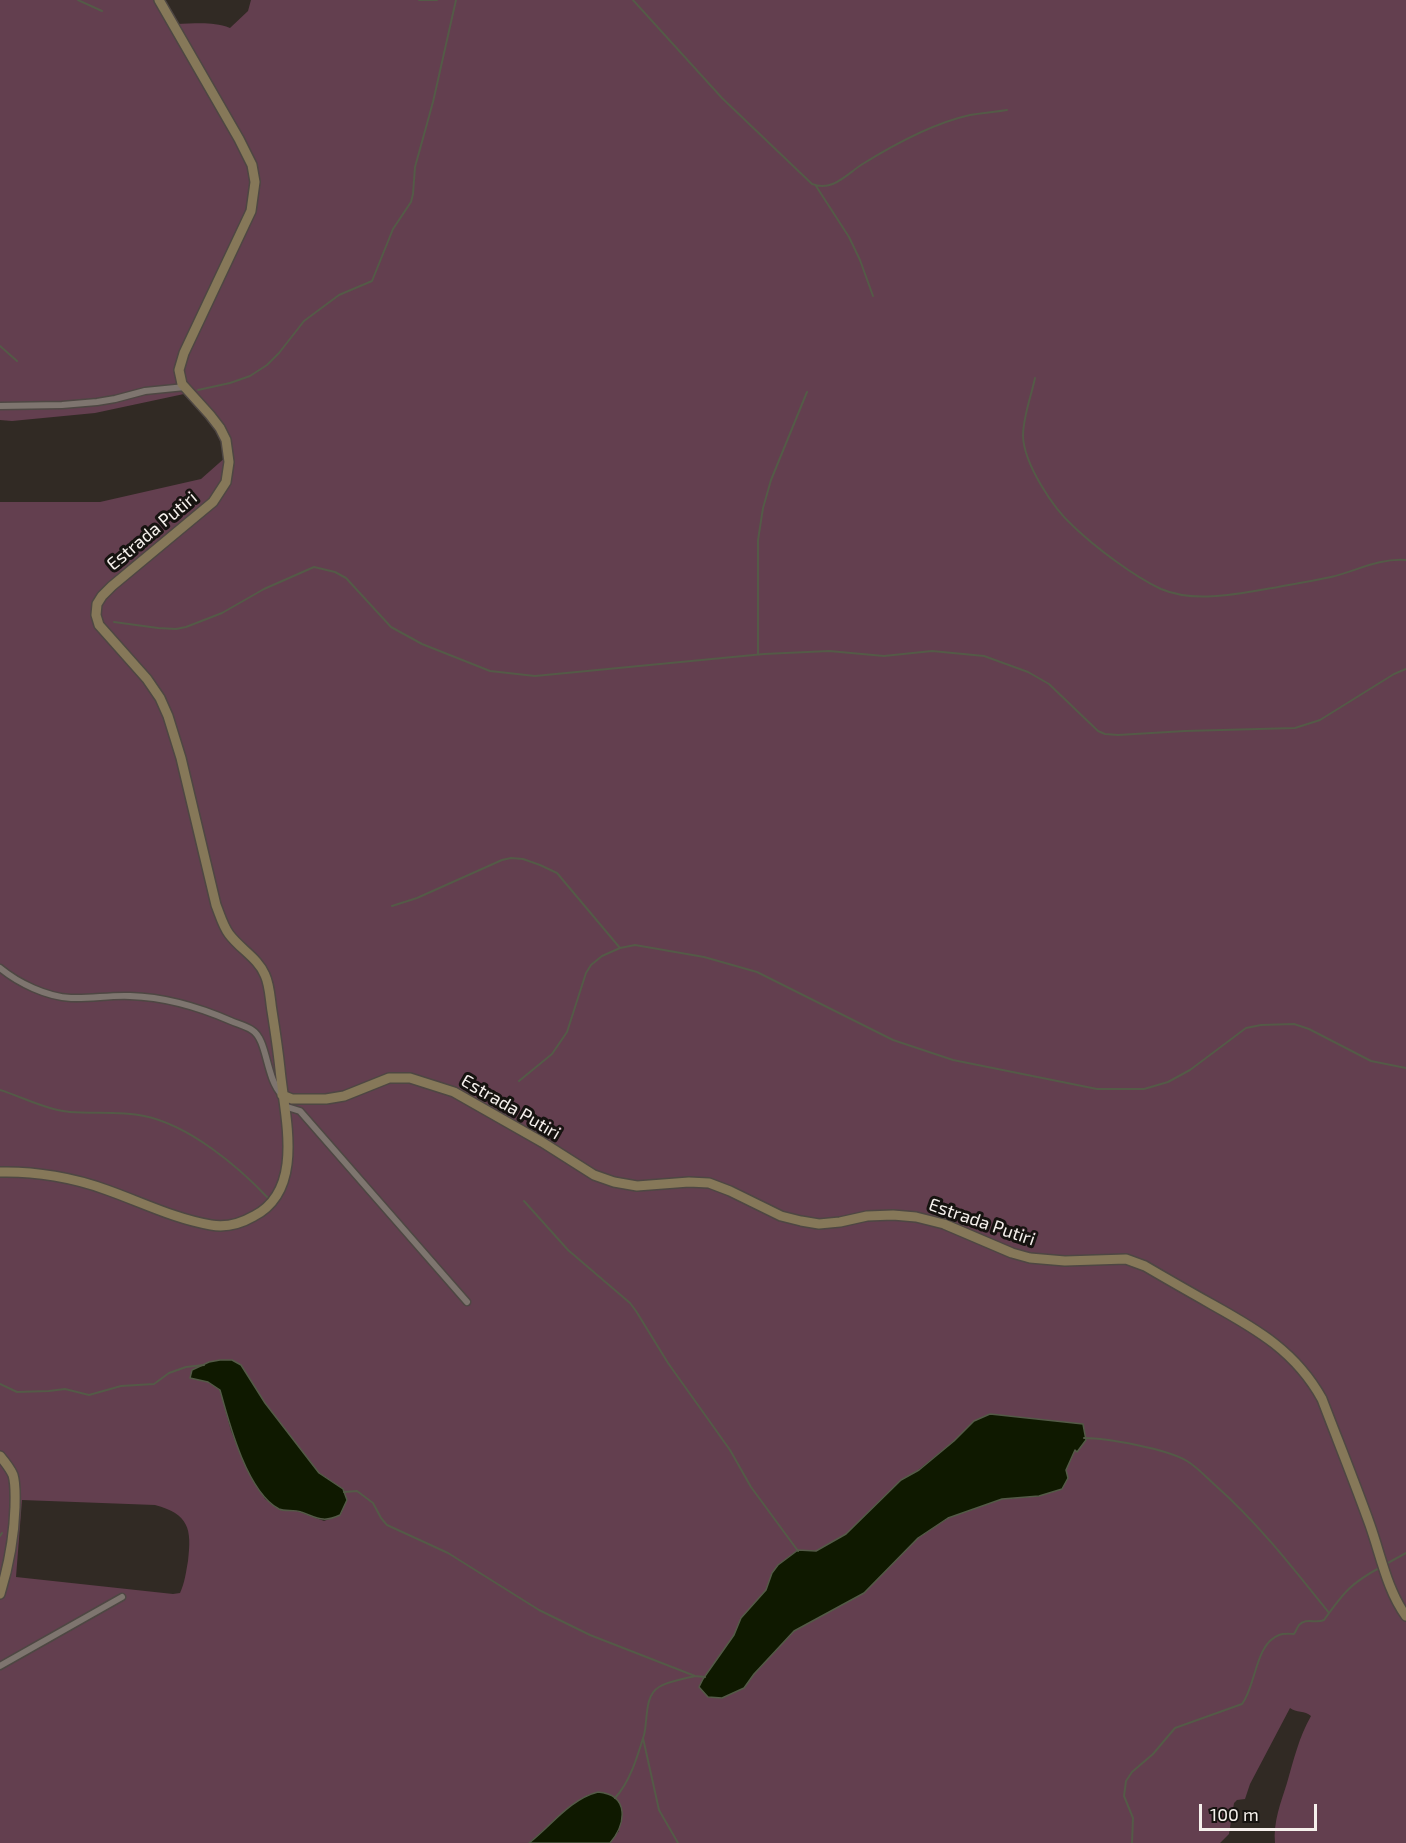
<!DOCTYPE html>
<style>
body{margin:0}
#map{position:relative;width:1406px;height:1843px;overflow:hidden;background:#312a24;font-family:"Exo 2",sans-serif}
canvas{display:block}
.scale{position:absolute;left:1199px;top:1804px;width:118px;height:27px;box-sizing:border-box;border:3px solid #f5f0ec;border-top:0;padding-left:8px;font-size:18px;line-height:21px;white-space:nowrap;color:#f5f0ec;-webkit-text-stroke:4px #161310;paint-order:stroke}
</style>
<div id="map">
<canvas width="1406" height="1843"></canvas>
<div class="scale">100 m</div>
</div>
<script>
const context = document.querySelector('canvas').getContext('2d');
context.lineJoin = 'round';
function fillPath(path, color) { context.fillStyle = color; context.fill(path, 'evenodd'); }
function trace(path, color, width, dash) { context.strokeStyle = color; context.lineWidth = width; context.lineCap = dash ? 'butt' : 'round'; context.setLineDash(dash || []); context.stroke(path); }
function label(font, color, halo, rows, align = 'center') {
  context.font = font + ' "Exo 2",sans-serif'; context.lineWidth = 6; context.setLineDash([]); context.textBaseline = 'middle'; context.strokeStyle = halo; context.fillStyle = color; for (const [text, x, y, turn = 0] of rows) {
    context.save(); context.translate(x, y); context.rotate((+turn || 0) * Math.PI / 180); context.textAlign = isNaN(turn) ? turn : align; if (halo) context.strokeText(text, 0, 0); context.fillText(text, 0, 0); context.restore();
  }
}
fillPath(new Path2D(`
 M0,0H163L176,24C195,24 211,21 230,28L248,11L251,0H1406V1843H1275C1273,1822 1281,1802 1287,1783C1294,1759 1299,1737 1311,1716C1305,1710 1296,1713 1290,1708L1250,1784L1245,1799L1237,1800L1234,1803L1229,1834L1220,1843H610L619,1831L569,1807L529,1843H0V502H100L201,479L227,456C226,450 226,442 224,436C216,417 195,409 184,394L95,413L12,421L0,420ZM241,1365L265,1403L319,1473L343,1489L347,1500L340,1515L324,1521L297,1511L280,1510L265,1499L246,1467L231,1431L220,1390L208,1382ZM1086,1440L1077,1452L1075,1450L1066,1470L1039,1496L1002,1499L948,1518L918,1538L863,1593L794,1631L754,1674L744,1688L735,1691L699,1687L703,1679L734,1635L742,1618L766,1590L772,1573L778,1565L798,1550L816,1551L846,1534L901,1480L918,1470L954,1441ZM22,1500L155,1505C189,1514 192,1529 188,1561C186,1572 185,1582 180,1593L173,1594L16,1577Z`), '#633f4f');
const water = new Path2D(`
 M220,1360H232L241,1365L265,1403L319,1473L343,1489L347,1500L340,1515C323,1523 318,1518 301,1512C294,1509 285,1512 279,1509C247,1492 229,1423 220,1390L208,1382L190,1378L192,1370L209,1362Z
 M990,1414L1083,1424L1086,1440L1077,1452L1075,1450L1066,1470L1068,1478L1062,1489L1039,1496L1002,1499L948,1518L918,1538L864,1593L794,1631L754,1674L744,1688L722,1698L708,1697L699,1687L703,1679L734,1635L741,1618L766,1590L772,1573L778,1565L798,1550L816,1551L846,1534L901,1480L919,1470L954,1441L974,1421Z
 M598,1792C630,1795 626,1824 610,1843H529C551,1826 570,1799 598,1792Z`);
fillPath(water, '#0f1900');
trace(water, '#545a47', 1.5);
trace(new Path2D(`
 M78,0L102,11
 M419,0H437
 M633,0L722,98L812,184C832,192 846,175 861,165C893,145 934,123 970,115C982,113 995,112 1007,110
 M816,186L849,237L860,260L873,296
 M0,346L17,361
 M1035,378C1031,397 1023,417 1023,436C1024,464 1053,508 1073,526C1095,547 1133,576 1161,589C1196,604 1242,593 1278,587C1296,583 1314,581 1331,577C1356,571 1379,558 1406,560
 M198,390L230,383L250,376L267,365L279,353L304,321L339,295L372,281L393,229L411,202L413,194L415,167L433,102L456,0
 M114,622L158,628L176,629L186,627L222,613L264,589L314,567L335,572L346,578L391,627L422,644L490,671L535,676L764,654L829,651L884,656L932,651L984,656L1028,672L1049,684L1098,731L1105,734L1118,735L1185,731L1295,728L1320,720L1394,674L1406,669
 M758,654V540L763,508L771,480L807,392
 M392,906L417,898L502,860L511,858L523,859L540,865L557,873L620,948
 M519,1081L552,1054L567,1032L586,973L591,965L602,956L620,948L635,945L704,957L757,972L893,1040L953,1060L1097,1089H1144L1168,1082L1190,1070L1246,1028L1261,1025L1294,1024L1309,1029L1371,1061L1406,1068
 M0,1090C22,1097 47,1110 70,1112C95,1114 119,1111 144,1116C189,1125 238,1166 269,1199
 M524,1201L568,1250L630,1303L636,1311L668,1363L730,1450L751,1487L798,1551
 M0,1384L17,1392L49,1391L65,1389L89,1395L121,1386L154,1384L169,1373L186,1367L204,1365
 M1084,1438C1107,1438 1167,1449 1187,1461C1197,1467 1206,1477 1215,1485C1258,1523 1293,1568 1329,1613
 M344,1492L357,1491L373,1503L381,1518L387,1525L448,1553L539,1610L590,1635L695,1676L705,1677
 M0,1536L2,1533
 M1386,1564L1406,1553
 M643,1738L659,1810L678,1843
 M615,1798C630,1782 638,1755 644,1735C648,1720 644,1696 659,1687C669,1681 684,1679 695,1676
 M1132,1843L1133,1818L1124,1796L1126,1781L1132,1772L1153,1754L1175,1728L1242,1704C1256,1686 1255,1644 1279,1635C1284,1633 1289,1634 1294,1634C1296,1631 1297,1628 1299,1625C1306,1617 1316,1624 1324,1620C1344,1592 1351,1583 1381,1567`), '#545a47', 2);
const street = new Path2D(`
 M0,406L62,405L97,402L115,399L145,391L185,387
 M0,968C18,983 47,997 71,998C90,999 110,995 130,996C165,997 199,1007 231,1021C238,1024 246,1026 252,1030C268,1040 265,1077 282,1095
 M284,1106L300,1111L467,1302
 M0,1666L122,1597`);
const secondary = new Path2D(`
 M282,1095L292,1099H326L344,1096L389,1078H410L454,1092L542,1142L594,1175L614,1182L637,1186L689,1182L709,1183L730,1191L781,1216L801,1221L819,1224L840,1222L867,1216L893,1215L916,1217L944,1224L1012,1253L1030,1258L1065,1261L1126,1259L1145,1266C1167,1279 1190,1292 1213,1305C1258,1330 1296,1352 1322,1399C1338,1441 1355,1483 1370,1525C1381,1556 1387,1590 1406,1616
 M0,1172C35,1171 75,1178 107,1190C141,1202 175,1219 211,1225C227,1228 240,1224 254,1216C306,1189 284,1115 280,1069C278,1050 275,1030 272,1011C270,999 270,986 265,975C258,958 240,949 229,934C223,926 220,915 216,905L181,758L168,716L160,698L147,679L99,625L96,615L97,604L102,596L112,586L213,502L226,482L229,462L226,440L220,428L210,415L182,384L179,370L184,353L251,211L255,182L252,165L239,139L159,0
 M0,1456C5,1462 10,1468 13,1475C16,1485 15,1497 15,1507C14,1538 9,1565 0,1594`);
trace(street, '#4e4743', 9);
trace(secondary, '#4e4743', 12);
trace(street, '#7e756f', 6);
trace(secondary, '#867859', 9);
label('18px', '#f5f0ec', '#161310', [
 ["Estrada Putiri",152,531,-40],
 ["Estrada Putiri",511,1107,30],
 ["Estrada Putiri",982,1222,19]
]);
</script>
